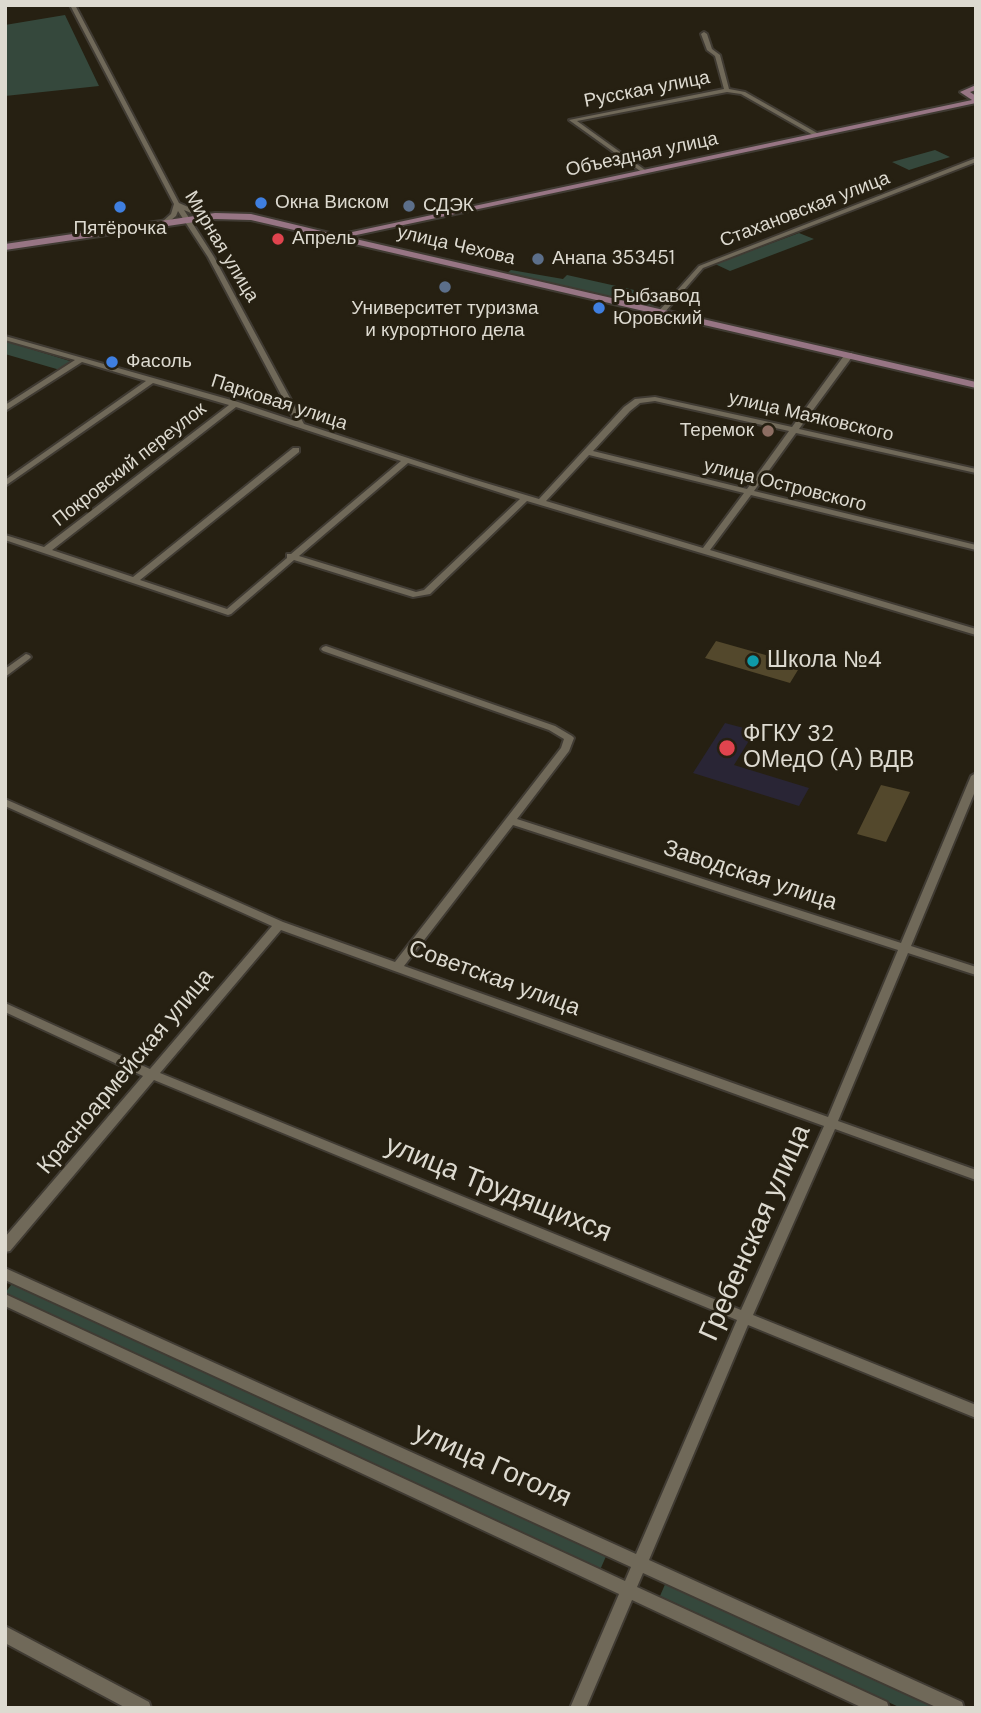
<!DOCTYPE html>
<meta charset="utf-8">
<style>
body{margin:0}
#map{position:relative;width:981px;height:1713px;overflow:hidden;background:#262012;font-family:"DM Sans",sans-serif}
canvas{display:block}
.frame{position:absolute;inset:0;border:7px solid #dddad0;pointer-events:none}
</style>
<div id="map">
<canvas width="981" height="1713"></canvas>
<div class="frame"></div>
</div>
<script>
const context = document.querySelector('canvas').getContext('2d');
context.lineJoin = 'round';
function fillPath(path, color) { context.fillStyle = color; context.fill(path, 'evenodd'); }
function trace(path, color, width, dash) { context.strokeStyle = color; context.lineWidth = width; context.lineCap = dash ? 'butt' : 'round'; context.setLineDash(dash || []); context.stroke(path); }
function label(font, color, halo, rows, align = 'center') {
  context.font = font + ' "DM Sans",sans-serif'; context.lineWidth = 6; context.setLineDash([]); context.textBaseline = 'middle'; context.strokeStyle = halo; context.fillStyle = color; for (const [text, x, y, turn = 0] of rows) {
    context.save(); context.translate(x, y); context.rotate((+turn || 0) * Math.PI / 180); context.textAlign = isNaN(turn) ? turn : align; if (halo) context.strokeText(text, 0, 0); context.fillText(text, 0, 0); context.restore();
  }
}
fillPath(new Path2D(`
 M725,723L755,731L734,765L809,788L799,806L693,773Z`), '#292535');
fillPath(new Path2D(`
 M65,15L99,86L5,96V25Z
 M935,150L950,157L909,170L892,162Z
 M799,233L814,239L730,271L715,264Z
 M511,270L563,279L567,275L661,296L653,306L507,273Z
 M5,341L73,362L60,370L5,354Z
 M14,1281L607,1554L600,1570L5,1293Z
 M666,1582L940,1708H901L660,1596Z`), '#35483c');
fillPath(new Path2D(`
 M716,641L801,665L790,683L705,658Z
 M881,785L910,792L886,842L857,834Z`), '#53482c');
const street = new Path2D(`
 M70,5H75L179,203L195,210L218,216L215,218L191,213L184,210L214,257L304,424L469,478L539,499L624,407L635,399L655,397L792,427L846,353H852V357L799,429L976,469V473L796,433L754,491L976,545V550L751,495L710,550L976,629V635L527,501L430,594L413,597L294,560L231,614L228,615L5,540V535L44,547L229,405L153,383L5,486V480L146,381L82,362L5,411V405L75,360L5,340V336L238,402L295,421L208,257L178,211L176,216L166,224L161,223L171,214L174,204ZM655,401L789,431L747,489L593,451L630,411L640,403ZM236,407L401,461L291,554H287V558L227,609L140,580L299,452V448H293L133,577L52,550ZM589,455L744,493L703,548L546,501ZM408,463L520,499L424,590L416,592L299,556Z
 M704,32L707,34L712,49L720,55L729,89L745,92L817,133V135H813L741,94L727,92L577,121L645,170V172L643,173L569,120L724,89L715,56L707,50L701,34Z
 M976,158V162L703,268L664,313L658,312L699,266Z
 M326,646L555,726L572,736L574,738L569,751L517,819L901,943L971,776L976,773V789L911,946L976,967V975L908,953L838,1121L976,1170V1180L835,1129L753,1315L976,1405V1418L748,1325L649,1560L962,1702L964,1708H938L643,1573L637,1587L887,1702L889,1708H863L632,1600L586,1708H570L619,1594L5,1306V1294L625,1581L631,1567L5,1280V1268L636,1554L737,1320L154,1080L10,1251L5,1252V1237L143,1076L5,1012V1003L150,1069L272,926L5,806V799L283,922L395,962L561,748L564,739L549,730L323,651L321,649L323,647ZM513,825L898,950L828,1117L404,966ZM281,930L824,1126L741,1310L160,1073Z
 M26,654L29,655L31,657L29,659L5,677V669Z
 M5,1626L149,1702L151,1708H126L5,1643Z`);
const secondary = new Path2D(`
 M976,85V90L970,92L976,96V103L347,237L976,382V388L251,220L215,219L5,250V244L215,213L251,214L338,235L972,100L960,92Z`);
trace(street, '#403b33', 4);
trace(secondary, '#403b33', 4);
fillPath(street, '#706959');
fillPath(secondary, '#977584');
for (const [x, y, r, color] of [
 [261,203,7,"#3f7fe0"],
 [409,206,7,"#5c6f8a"],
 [120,207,7,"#3f7fe0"],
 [278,239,7,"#e0444e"],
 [538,259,7,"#5c6f8a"],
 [445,287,7,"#5c6f8a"],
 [599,308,7,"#3f7fe0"],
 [112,362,7,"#3f7fe0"],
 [768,431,7,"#8d6e63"],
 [753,661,7,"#0f9aa8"],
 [727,748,9,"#e0444e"]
]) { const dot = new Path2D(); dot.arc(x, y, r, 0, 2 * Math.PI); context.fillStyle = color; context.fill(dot); trace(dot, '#262012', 2.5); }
label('19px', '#dddad0', '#262012', [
 ["Русская улица",647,90,-11],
 ["Объездная улица",642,155,-12],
 ["Стахановская улица",805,210,-21],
 ["улица Чехова",456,246,13],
 ["Мирная улица",221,247,59],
 ["Парковая улица",279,403,18],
 ["улица Маяковского",811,417,13],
 ["Покровский переулок",130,465,-38],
 ["улица Островского",785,486,14]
]);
label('19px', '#dddad0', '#262012', [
 ["Окна Виском",275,203],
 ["СДЭК",423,206],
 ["Пятёрочка",120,229,"center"],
 ["Апрель",292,239],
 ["Анапа 353451",552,259],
 ["Рыбзавод",613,297],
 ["Юровский",613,319],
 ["Университет туризма",445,309,"center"],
 ["и курортного дела",445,331,"center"],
 ["Фасоль",126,362],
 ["Теремок",754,431,"right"]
], 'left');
label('23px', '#dddad0', '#262012', [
 ["Школа №4",767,661],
 ["ФГКУ 32",743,735],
 ["ОМедО (А) ВДВ",743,761]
], 'left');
label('23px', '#dddad0', '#262012', [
 ["Заводская улица",750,876,18],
 ["Советская улица",494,979,20],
 ["Красноармейская улица",126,1072,-50]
]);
label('28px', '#dddad0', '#262012', [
 ["улица Трудящихся",498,1190,22],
 ["Гребенская улица",756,1233,-66],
 ["улица Гоголя",492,1466,24]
]);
</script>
